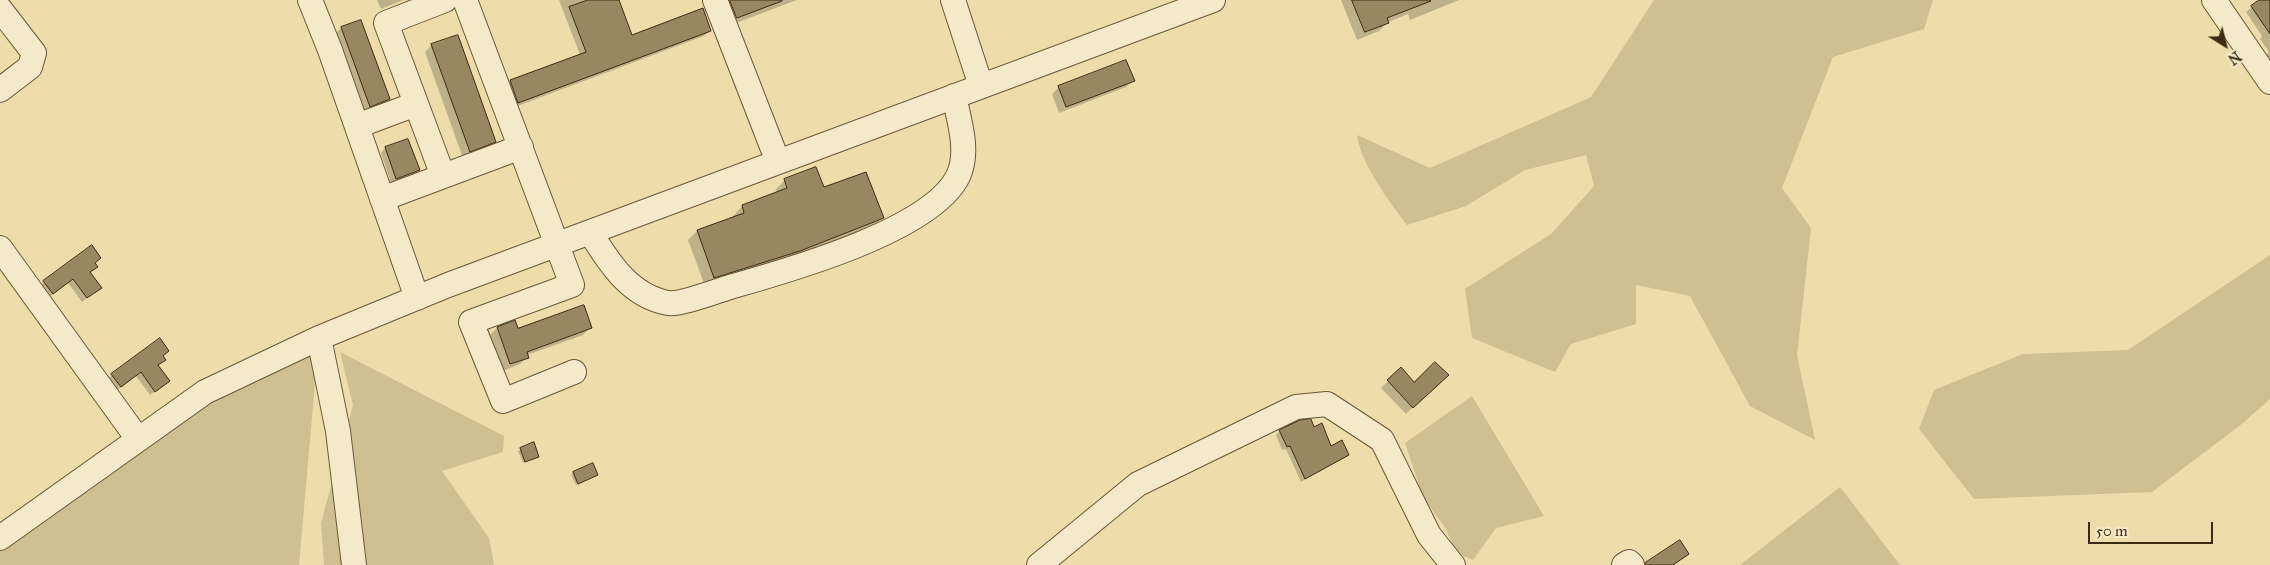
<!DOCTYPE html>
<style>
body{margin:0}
#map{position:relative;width:2270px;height:565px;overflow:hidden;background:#eeddab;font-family:"IM FELL Great Primer",serif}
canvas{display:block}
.north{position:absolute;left:2200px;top:20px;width:50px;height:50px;-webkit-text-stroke:4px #f4e9c8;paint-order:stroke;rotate:144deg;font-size:14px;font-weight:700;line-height:20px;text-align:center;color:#3d2a12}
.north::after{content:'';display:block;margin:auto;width:18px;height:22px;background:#3d2a12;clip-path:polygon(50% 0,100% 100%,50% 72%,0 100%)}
.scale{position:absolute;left:2088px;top:522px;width:125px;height:22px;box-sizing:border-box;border:2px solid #3d2a12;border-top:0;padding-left:6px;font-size:15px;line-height:18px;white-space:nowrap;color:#3d2a12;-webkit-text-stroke:4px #f4e9c8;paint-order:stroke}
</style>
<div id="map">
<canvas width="2270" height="565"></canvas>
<div class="north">N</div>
<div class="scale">50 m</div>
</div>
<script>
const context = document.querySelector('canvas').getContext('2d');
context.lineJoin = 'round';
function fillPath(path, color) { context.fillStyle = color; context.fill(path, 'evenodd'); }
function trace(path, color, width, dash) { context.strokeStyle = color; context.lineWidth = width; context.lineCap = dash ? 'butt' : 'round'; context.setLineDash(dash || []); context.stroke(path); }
fillPath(new Path2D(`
 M1654,0H1933L1924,29L1833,57L1782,188L1811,228L1797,355L1815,440L1750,406L1690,296L1636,285V324L1571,344L1555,372L1472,338L1465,289L1551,234L1594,186L1586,155L1525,170L1466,206L1407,225C1389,201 1361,165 1357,135L1430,168L1591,97Z
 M2270,255V399L2243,423L2152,492L1974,499L1919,429L1934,390L2023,354L2128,350Z
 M319,338L299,565H0V538L205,392Z
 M340,352L504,436L503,452L442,471L489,538L494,565H324L321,523L353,405Z
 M1472,396L1544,516L1496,528L1473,560L1455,552L1446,529L1423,497L1405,443Z
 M1840,487L1900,565H1740Z`), '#d0bf91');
fillPath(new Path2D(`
 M377,0H403L381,9Z
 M559,0H617L631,36L710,30L704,36L512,108L505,87L511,81L580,55Z
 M723,0H797L728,26Z
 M1341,0H1459L1410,20L1408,14L1388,22L1379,31L1357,40Z
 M2261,0H2270V61L2266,55L2269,52L2260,39L2262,36L2246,12Z
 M360,22L388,99L381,106L363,113L334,35L341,28Z
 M432,45L494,141L488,148L463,158L425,52Z
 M1133,80L1126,87L1059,113L1052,94L1059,87Z
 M408,141L418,170L414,174L391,183L381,153L385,148Z
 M785,180L823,189L882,218L873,227L790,260L705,286L688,240L697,231L734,218L733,216L742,206L777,194L776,189Z
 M94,264L96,266L89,273L95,292L82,302L68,283L48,298L40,286L44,282Z
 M514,322L517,330L590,328L583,335L527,355V357L520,364L503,371L490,335L497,328Z
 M162,356L164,359L157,366L163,385L150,395L136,376L116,391L108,379L112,375Z
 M1401,369L1414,383L1447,375L1406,414L1381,388Z
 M1313,428L1331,448L1347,454L1301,482L1286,449L1282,450L1276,435L1280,431Z
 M533,444L538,457L523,463L518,451Z
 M573,473L597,474L576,485L571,475Z`), '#0003');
const building = new Path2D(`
 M588,0H619L632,35L703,8L711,31L518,103L510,80L586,52L569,7Z
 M730,0H782V1L737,18Z
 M1352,0H1430L1431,1L1387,18L1389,23L1365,32Z
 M2259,0H2270V34L2251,6Z
 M361,20L390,99L370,107L341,27Z
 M458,35L496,142L470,152L431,44Z
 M1126,60L1135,81L1066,107L1058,86Z
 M408,139L420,170L396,179L385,147Z
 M816,167L824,187L866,172L884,218L800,251L714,278L697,230L744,213L742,205L787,188L784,179Z
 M92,245L101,258L95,263L98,267L90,272L102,288L87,298L73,279L53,294L43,281Z
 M584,305L592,328L527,352L529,358L510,364L497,327L515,320L518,328Z
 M160,338L169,351L163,356L166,360L158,365L170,381L155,392L141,372L121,387L111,374Z
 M1435,362L1449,375L1413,408L1387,380L1401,367L1414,382Z
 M1311,419L1314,427L1322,423L1331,446L1342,440L1349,455L1305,479L1290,446L1287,447L1279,430L1300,420Z
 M534,442L539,457L525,462L520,448Z
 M593,463L598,475L578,484L573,472Z
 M1680,540L1689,554L1673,565H1645V563Z`);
fillPath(building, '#998762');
trace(building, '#3d2a12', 1);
const minor = new Path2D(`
 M310,0L330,50L417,298
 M465,0L572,285L471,322L503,401L574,372
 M715,0L778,162
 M953,0L981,86
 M2214,0L2270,82
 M0,9L34,53L30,67L0,90
 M357,126L416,104
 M443,176L386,23L445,0
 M382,199L521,147
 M590,232C609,263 630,296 668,303C680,305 717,291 730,287C786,271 935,230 959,174C969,150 959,120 954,96
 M0,248L138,439
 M319,338L338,431L354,565
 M0,538L205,392L319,338L448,285L1213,0
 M1039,565L1138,484L1296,407L1327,404L1382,440L1429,535L1453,565
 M1624,565L1629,562L1632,565`);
trace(minor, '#695738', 26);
trace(minor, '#f4e9c8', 24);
</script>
